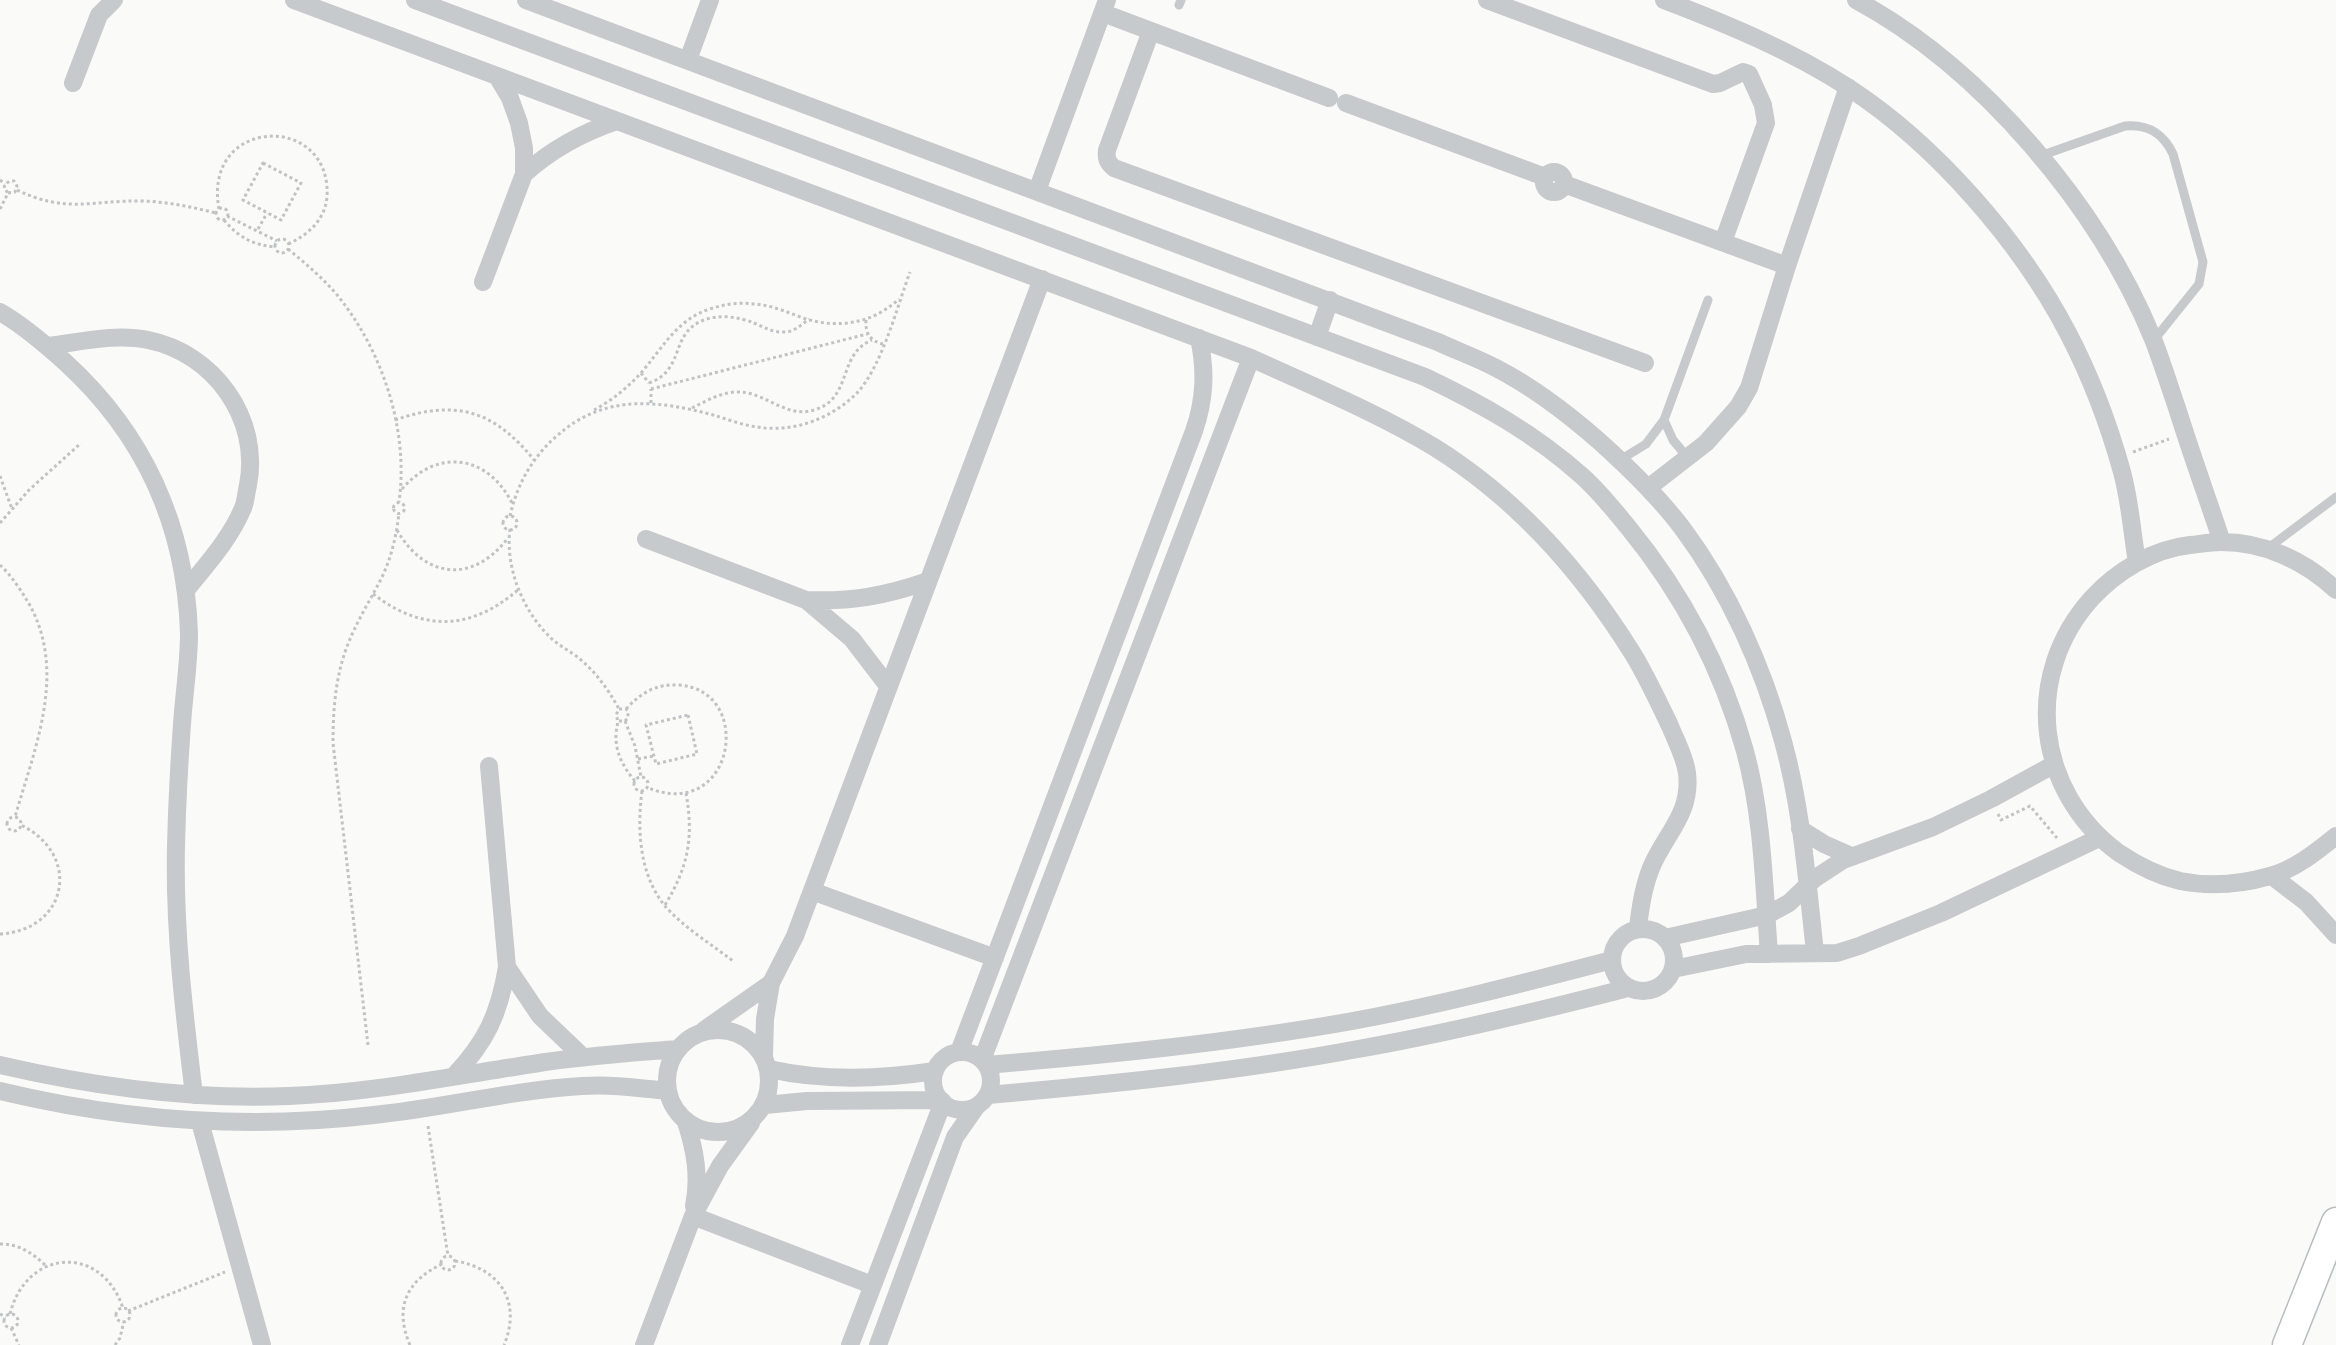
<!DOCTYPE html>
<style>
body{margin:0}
canvas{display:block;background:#fafaf8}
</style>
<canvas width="2336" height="1345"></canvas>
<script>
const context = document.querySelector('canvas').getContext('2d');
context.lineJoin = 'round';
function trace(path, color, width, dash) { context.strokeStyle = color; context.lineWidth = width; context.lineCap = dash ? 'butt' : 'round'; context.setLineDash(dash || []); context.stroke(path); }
const primary = new Path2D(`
 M2287,1345L2336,1222`);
trace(primary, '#b9bdc1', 31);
trace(new Path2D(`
 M263,163L301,183L281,220L243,200Z
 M0,180L5,184
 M17,190C67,214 91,200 143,201C168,202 192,207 216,213
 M216 214a6 6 0 1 1 12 0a6 6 0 1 1-12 0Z
 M0,209L8,193L15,192L17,186L14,181H10L5,184L4,188L8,193
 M219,209C202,116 332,112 327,197C325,220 308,235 288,244
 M227,216L277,241
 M224,220C238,237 253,245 275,247
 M258,229L267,213
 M275 246a7 7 0 1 1 14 0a7 7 0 1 1-14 0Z
 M288,249C306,264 323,278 338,296C383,352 409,431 399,502
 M866,320C865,333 870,341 883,344
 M641,373L649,383
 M649,383C686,370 669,333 704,320C719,314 740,317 754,323C764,327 773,333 785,332C794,332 801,325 809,319
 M651,389L867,334
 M651,403V389
 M692,408C706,401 720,393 735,392C764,390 785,419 814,410C853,399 837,354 872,340
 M594,410C611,401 627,388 640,374C663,348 677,318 713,308C726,304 740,302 754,304C772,305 789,313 806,319C840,329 873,323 899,299
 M395,420C455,399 494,410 534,460
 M2133,452L2169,439
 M0,476L12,509
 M402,489C438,447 489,455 513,505
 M393.5 508a5.5 5.5 0 1 1 11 0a5.5 5.5 0 1 1-11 0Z
 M510,516C517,484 533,456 558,435C604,394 658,400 713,415C727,419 742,425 757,427C793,433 831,419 857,393C882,366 897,307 910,272
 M503 523a7 7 0 1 1 14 0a7 7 0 1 1-14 0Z
 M0,523L29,490L81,443
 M510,529C505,568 523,612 552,639C559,645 567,650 575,655C594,670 607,687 619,709
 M397,530C425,579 473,584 508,538
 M0,565C11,575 20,589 28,602C68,671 35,747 15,817
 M373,594C423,632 471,631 519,589
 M626,709C641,693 655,684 678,685C756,689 735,825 646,787
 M688,715L697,754L656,764L646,725Z
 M619,721H625L628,718V711L626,709H619L616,715C619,722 617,725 616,733C615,752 623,767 635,781
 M625,721L635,746L641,777
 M638,759L654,756
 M634 784a7 7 0 1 1 14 0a7 7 0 1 1-14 0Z
 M642,791C637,829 639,874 665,906C683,927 711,944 733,961
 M1998,814L2001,820L2030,806L2057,838
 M7 824a7 7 0 1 1 14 0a7 7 0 1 1-14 0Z
 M665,905C688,867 694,838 686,793
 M0,934C68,930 82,855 21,825
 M368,1045L333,743C333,712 335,682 345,652C354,626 368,604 380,581C391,560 396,537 399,514
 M428,1126L448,1256
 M0,1244C19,1244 33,1253 46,1266
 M441 1263a7 7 0 1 1 14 0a7 7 0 1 1-14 0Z
 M455,1261C500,1268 522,1302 504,1345
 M116 1315a7 7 0 1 1 14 0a7 7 0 1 1-14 0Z
 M128,1311L225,1272
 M0,1314L6,1317
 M10,1314C26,1249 101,1243 123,1308
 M4 1321a7 7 0 1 1 14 0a7 7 0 1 1-14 0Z
 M11,1328L19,1345
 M115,1345L120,1338L124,1321
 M410,1345C394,1308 406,1281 442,1264`), '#c0c2c4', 3, [3, 3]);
trace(new Path2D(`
 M1179,5L1181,0
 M2040,156L2125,126C2148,124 2163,133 2173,154L2203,262L2199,284L2154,340
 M1664,420L1673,440L1688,458
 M1620,460L1646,444L1664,420L1708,300
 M2267,549L2336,497`), '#c6cacd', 9);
trace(new Path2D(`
 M294,0L1251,358C1312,386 1376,412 1434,447C1516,498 1582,572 1633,654C1647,677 1658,701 1670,726C1676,741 1685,757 1687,773C1692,814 1665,834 1651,868C1643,888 1640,908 1638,929
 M415,0L1425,377C1482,404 1535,434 1582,476C1599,491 1614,510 1628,527C1682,593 1722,668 1745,751C1763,817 1764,887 1769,954
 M526,0L1438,342C1457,351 1477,358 1496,368C1533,387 1567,413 1599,441C1629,468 1659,497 1683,529C1729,591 1763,667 1783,741C1802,810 1807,881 1815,952
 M1487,0L1713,84L1720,83L1743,72L1749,74L1763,105L1766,123L1723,242
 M1664,0C1727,24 1792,51 1849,88C1935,144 2020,241 2068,333C2091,377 2109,425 2122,472C2130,501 2132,533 2137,562
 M1856,0C1982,68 2099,207 2153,339C2162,362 2169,385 2177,408C2191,453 2207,497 2222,542
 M1103,13L1329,98
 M1151,31L1107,150C1106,158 1107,162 1114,168L1645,363
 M688,60L710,0
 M73,83L99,15L114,0
 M1346,103L1545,177
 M1544 182a10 10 0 1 1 20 0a10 10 0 1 1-20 0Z
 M524,174C552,149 581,133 617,121
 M1564,184L1787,266
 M1037,191L1107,0
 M483,282L524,174V148L519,123L510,98L497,76
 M0,312C23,325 45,344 65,362C144,434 186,526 189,634C189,663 184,694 182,724C179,765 177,805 176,846C174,929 184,1012 194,1095
 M1317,337L1330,300
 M48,346C80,342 116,333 148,340C214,353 261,419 248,485C246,493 246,501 243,508C230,539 207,564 186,590
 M1648,488L1706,443L1738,407L1749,388L1787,266L1848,87
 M646,539L806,600L852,639L888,686
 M2336,590C2305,561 2265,542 2221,542C2211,542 2200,544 2190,545C2153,549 2117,571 2092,598C2022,675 2035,792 2119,853C2137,865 2159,876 2180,881C2210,887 2242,884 2270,876C2295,869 2316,852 2336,836
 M806,600C851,602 885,596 928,581
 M1800,829L1824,844L1851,856
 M2272,876L2306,902L2336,935
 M812,891L995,958
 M1612 960a31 31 0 1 1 62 0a31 31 0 1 1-62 0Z
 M1665,938L1767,915L1789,903L1814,879L1843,860L1933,827L1991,799L2053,765
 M507,967L540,1016L583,1057
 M1673,969L1746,954L1837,953L1859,946L1941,913L2099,838
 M667 1081a51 51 0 1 1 102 0a51 51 0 1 1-102 0Z
 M704,1030L771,983
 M959,1052L1194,431C1205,399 1206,371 1199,338
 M933 1081a29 29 0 1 1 58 0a29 29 0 1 1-58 0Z
 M764,1056L765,1019L771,983L795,936L1042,279
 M982,1060L1251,358
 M0,1065C95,1087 191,1100 289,1096C371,1093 452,1076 533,1064C581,1056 630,1053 678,1049
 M986,1065C1107,1055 1227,1043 1347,1022C1436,1006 1524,983 1612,960
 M769,1069C822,1081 882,1079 935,1071
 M453,1077C486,1042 499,1015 507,967L489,766
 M0,1091C125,1121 247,1130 374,1115C444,1108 512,1090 582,1086C611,1084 639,1088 668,1091
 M988,1095C1112,1084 1235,1072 1358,1049C1449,1033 1539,1011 1628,988
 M765,1105L807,1101L941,1100
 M200,1122L262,1345
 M686,1122C695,1150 700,1176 694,1206
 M693,1216L872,1285
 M644,1345L693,1216L720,1166L751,1123
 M850,1345L943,1102
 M878,1345L955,1137L976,1107`), '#c6cacd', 18);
trace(primary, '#fff', 28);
</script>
